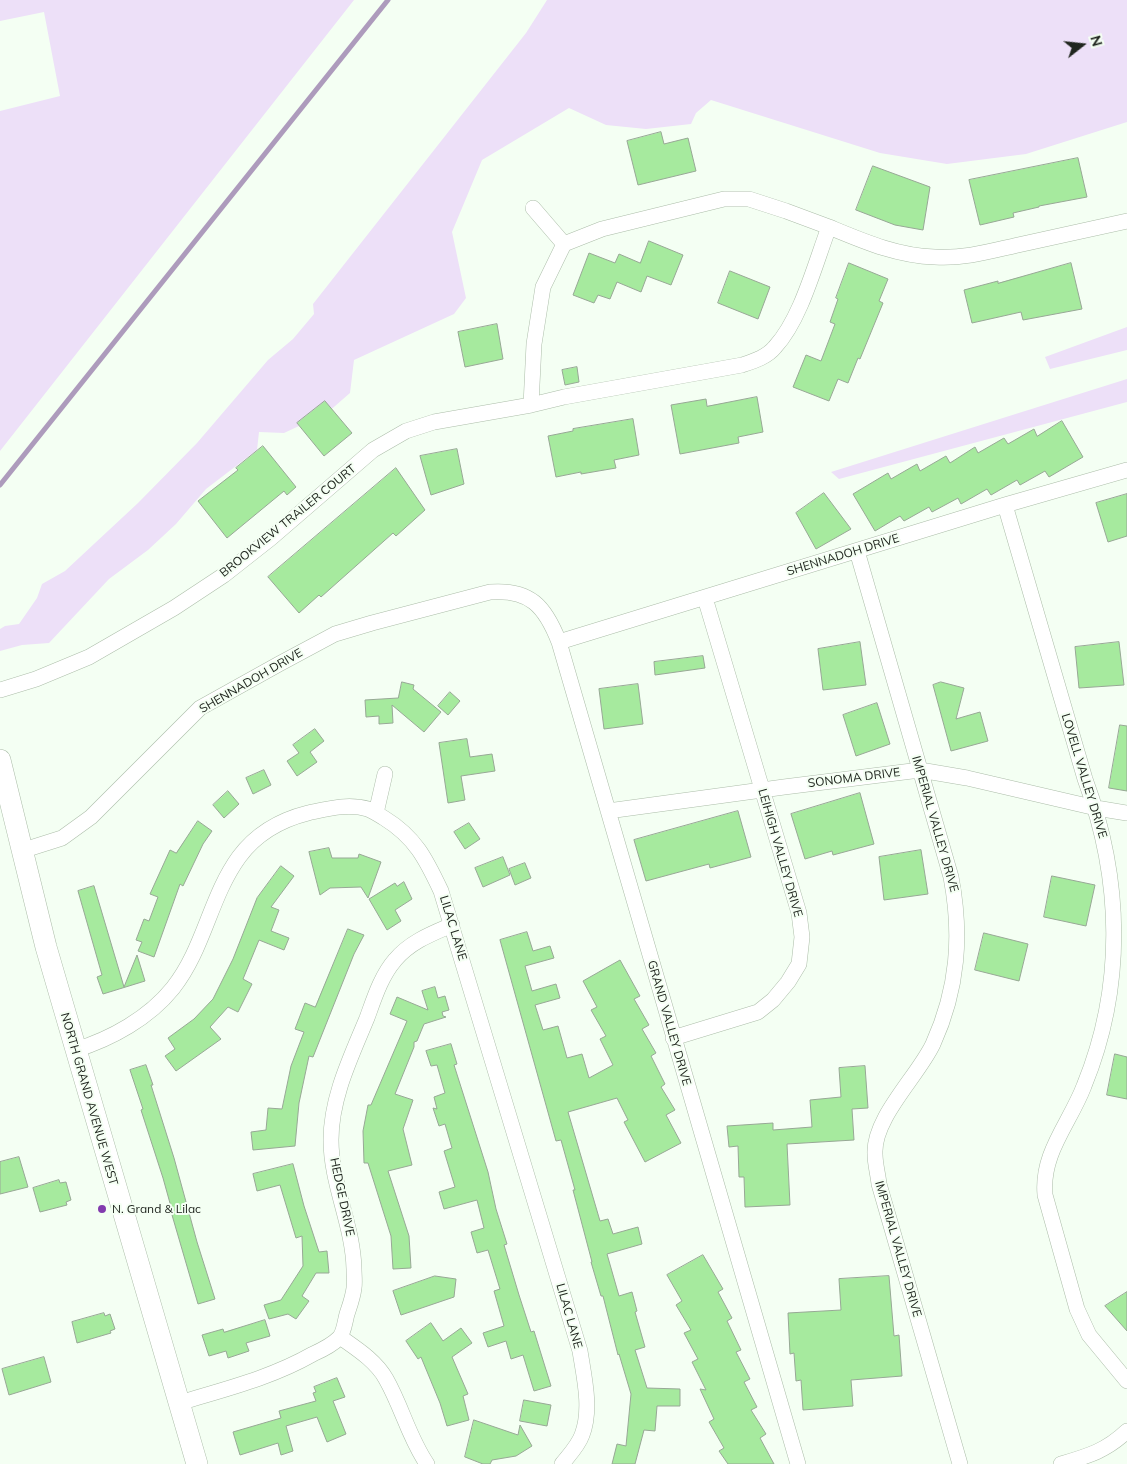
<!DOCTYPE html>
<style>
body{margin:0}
#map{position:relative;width:1127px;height:1464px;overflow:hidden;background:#f4fff3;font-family:Mulish,sans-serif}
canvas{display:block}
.north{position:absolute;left:1057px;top:20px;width:50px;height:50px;-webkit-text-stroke:4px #f4fff3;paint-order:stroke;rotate:74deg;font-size:14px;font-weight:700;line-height:20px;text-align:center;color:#20261f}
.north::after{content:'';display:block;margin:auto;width:18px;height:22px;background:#20261f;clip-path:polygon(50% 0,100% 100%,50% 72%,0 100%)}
</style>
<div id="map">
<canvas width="1127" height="1464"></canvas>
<div class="north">N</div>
</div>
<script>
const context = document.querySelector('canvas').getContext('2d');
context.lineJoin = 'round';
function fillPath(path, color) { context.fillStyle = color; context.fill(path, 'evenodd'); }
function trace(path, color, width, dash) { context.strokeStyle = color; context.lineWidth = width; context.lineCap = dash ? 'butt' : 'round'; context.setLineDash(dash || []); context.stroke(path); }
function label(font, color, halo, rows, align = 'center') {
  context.font = font + ' Mulish,sans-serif'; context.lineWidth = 4; context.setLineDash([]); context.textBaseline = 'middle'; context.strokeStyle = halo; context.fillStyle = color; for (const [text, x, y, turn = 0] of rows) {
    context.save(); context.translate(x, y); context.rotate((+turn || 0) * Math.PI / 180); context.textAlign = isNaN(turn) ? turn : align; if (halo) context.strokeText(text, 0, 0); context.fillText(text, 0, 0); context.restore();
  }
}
fillPath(new Path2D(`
 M0,0H354L0,451V111L60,96L44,12L0,21Z
 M547,0H1127V122L1026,154L947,164L880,153L711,100L696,113L691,124L646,129L606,125L569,108L482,160L452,232L466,298L454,314L354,360L350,393L327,413L284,433L259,432L257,450L206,489L176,524L148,550L109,579L49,643L22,645L0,651V629L5,626L19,624L37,598L42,584L65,571L138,503L197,443L268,360L293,339L314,314L313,304L526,33Z
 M1127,327V350L1050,369L1045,357Z
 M1127,379V402L839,479L831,472Z`), '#ede0f8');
trace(new Path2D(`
 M0,485L388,0`), '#ad9bbc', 5);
const building = new Path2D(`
 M661,132L664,144L688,138L696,171L638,185L627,141Z
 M1078,158L1087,197L1039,206V207L1013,213L1014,217L980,225L969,180Z
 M873,166L930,187L923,230L895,225L856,210Z
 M649,241L683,255L671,285L647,276L641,292L617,282L610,299L598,295L594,303L573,295L589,253L615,263L619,254L640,263Z
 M849,263L888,279L879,301L883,303L860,359L858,358L848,383L838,379L829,401L793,387L806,355L821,361L835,324L830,322L838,299L836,298Z
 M1071,263L1082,309L1023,320L1021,312L972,323L964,290L998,281V283Z
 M730,271L770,287L758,319L718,303Z
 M497,324L503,359L465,367L458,332Z
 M577,367L579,382L565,385L562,370Z
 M757,397L763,432L738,437L739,443L680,454L671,405L706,399L707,406Z
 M325,401L352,433L324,456L297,423Z
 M633,419L639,455L614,460L616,468L581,474V472L556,477L548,436L573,431V429Z
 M1062,421L1083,457L1049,477L1045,471L1020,485L1017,480L991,495L987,489L961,504L958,498L932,512L929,507L904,521L900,516L875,531L853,494L888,473L891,479L917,464L920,471L946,456L950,463L975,447L978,453L1004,438L1008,444L1034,429L1037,436Z
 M263,446L296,487L287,495L284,491L227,538L198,501L238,470L236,468Z
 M457,449L464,484L431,495L420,456Z
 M396,468L425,510L396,536L393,533L321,597L319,595L299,613L268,577Z
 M824,493L851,529L816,549L796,513Z
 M1127,494V536L1108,542L1096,503Z
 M860,642L866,685L823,690L818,649Z
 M1119,642L1124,685L1079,688L1075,647Z
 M703,656L705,668L655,675L654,662Z
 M402,682L414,685L413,689L441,712L424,732L392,705L393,723L379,724V716L366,717L365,700L398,698Z
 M941,682L964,688L956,719L980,712L988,741L951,751L933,685Z
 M638,684L643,724L604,729L599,689Z
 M450,692L460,701L448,715L438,706Z
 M877,703L890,744L856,756L843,715Z
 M1120,725L1127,726V791L1109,788Z
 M315,729L324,741L310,752L317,762L297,776L287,761L299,753L293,745Z
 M467,739L470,757L492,754L495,771L461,776L465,800L448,803L439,743Z
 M264,770L271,785L253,794L246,778Z
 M228,791L239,804L224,818L213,805Z
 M860,793L874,844L833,855L832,851L805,859L791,814Z
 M738,811L751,857L710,868L709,864L646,881L634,840Z
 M198,821L212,831L203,844L183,886L180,884L154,957L138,951L142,942L136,940L144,919L149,921L158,897L150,894L170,850L176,853Z
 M469,823L480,839L465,849L454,832Z
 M329,848L332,858H358L359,854L381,862L368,898L361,887L330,888L320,895L309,852Z
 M921,850L928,894L884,900L879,857Z
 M503,857L510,875L483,887L475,868Z
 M525,863L531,878L515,885L509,869Z
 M281,866L294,876L271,907L279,910L271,931L289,938L284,950L259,940L243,979L252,984L238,1012L228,1007L210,1027L221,1039L176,1071L165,1056L175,1049L168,1038L194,1019L213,999L233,959L257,898Z
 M1052,876L1095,885L1086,926L1044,917Z
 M404,882L412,899L395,910L401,921L387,930L369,899L395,883L397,886Z
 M94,886L124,987L137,955L145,981L103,994L97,977L102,975L78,891Z
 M348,929L364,935L354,954L313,1057L309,1056L299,1103L295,1146L253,1150L251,1132L266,1130L268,1108L282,1109L291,1066L304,1032L295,1029L305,1003L315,1007Z
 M527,932L533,951L550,946L554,958L525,966L532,991L556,984L560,998L535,1005L543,1030L558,1026L567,1058L582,1054L589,1078L613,1065L600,1039L606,1036L591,1010L597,1007L583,981L620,960L640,996L634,999L649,1025L642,1029L656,1053L651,1056L665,1084L661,1087L675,1110L666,1115L681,1143L645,1162L624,1122L628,1120L617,1098L568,1112L600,1221L608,1219L613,1234L638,1227L642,1244L607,1254L619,1296L632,1292L637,1311L635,1312L645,1347L635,1350L647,1388L680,1389V1406H657L655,1431L644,1430L635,1464H612L617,1444L626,1446L631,1394L619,1354L618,1355L603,1296H601L591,1262H592L573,1190H575L561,1140L556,1141L500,940Z
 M984,933L1028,944L1019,981L975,970Z
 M435,987L438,998L445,996L449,1010L442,1012L443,1016L446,1017L424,1024L417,1041L414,1042V1047L395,1094L413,1100L403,1129L412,1165L388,1171L409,1236L411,1268L393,1269L391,1236L368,1163H364L363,1131L368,1105H371L407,1021L390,1014L397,997L428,1010L422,991Z
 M451,1044L457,1064L454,1065L488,1172L496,1209L507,1244L504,1245L519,1295L531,1332L534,1331L551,1386L534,1391L523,1355L511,1359L506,1341L488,1347L483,1333L504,1326L494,1291L500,1289L488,1250L477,1253L471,1232L484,1228L477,1200L444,1209L439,1192L455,1187L444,1151L452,1148L445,1124L439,1126L433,1108L437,1109L434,1097L445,1093L437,1065L431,1066L426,1051Z
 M1115,1054L1127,1057V1099L1107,1095Z
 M146,1065L153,1085H151L174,1158L197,1242L215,1299L198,1304L172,1215L173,1214L163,1178L141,1110L143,1109L130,1070Z
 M865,1066L868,1108L852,1109L854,1140L787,1144L790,1205L745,1207L744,1177H739L738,1146L729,1147L727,1126L773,1123V1130L812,1127L810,1100L841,1097L839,1068Z
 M19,1157L28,1187L0,1194V1162Z
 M293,1164L304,1206L319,1252L327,1251L329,1273H316L302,1296L309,1301L296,1319L288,1314L269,1319L264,1305L281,1300L303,1266L302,1236L296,1238L280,1185L257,1191L253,1174Z
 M59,1180L60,1183L66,1182L71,1200L66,1202L67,1205L40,1212L33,1188Z
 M703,1255L723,1289L718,1292L732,1318L727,1321L741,1350L736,1352L750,1379L744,1382L757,1407L751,1410L766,1434L760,1438L774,1464H728L719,1451L724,1448L709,1422L714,1419L700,1389L706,1390L692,1362L698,1359L684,1333L691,1330L676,1305L682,1301L667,1275Z
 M435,1276L456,1279L454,1297L401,1315L393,1291Z
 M889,1276L894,1336L899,1335L902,1376L851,1380L853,1406L803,1410L801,1380L796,1381L794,1353L790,1354L788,1313L841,1310L839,1279Z
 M1127,1292V1331L1105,1306Z
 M104,1313L105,1316L110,1314L115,1329L110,1331L111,1333L77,1343L72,1322Z
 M265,1320L270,1336L246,1343L249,1351L228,1358L226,1351L209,1356L202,1335L223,1329L224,1332Z
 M431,1323L443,1341L461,1328L472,1343L452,1357L468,1394L463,1396L469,1420L447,1426L440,1403L421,1357L418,1359L406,1341Z
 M44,1357L51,1382L9,1395L2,1369Z
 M337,1378L345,1397L333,1401L346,1434L327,1442L317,1417L286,1426L293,1451L281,1455L278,1443L240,1455L233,1432L281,1418L279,1411L316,1401L313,1393L316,1392L314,1387Z
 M524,1400L551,1405L547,1426L520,1421Z
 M474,1420L518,1435L520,1425L532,1446L516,1456L492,1460L490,1464H483L465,1457Z`);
fillPath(building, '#a6ea9e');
trace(building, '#97a895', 1);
const minor = new Path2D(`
 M533,208L564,244
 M531,405L534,344L543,287L564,244L602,229L724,199H749L786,211L829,227
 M1005,505L1085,779C1122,879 1125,986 1084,1086C1070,1123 1041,1153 1045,1195L1077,1309L1089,1335L1127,1381
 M857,551L951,877C962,935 958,989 933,1044C918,1076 873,1118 875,1154C875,1164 878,1174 879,1184L960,1464
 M559,642L1005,505L1127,470
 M0,690L36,679L89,657L174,608L224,575L271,538L373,450L406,431L434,422L531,405L564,397L742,365C754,361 767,357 775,347C801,319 815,264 829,227C863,241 897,256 935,257C963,259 991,251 1018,245C1055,237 1091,229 1127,221
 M608,811L784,787L920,770L967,778L1096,808L1127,813
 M376,813L385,774
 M21,851L62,838L91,817L200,708L279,664L335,634L372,623L490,592C530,589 545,606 559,642L798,1464
 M673,1038L758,1012L773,1000L788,982L799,964L802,937L799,913L705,598
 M75,1050C111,1039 149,1018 173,988C204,949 210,897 239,857C256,834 280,820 308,813C327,809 348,803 368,809C373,811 379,815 384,818C415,837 426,859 441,891L580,1351C584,1377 592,1409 582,1435C578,1446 569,1455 562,1464
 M340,1337C357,1349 376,1361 386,1379C402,1407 409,1438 427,1464
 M179,1403C225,1389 271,1378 313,1354C322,1350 332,1345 339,1338C344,1333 345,1321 347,1314C350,1305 353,1297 354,1288C355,1282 354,1275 354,1269C353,1225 331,1184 331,1140C331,1097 351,1057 367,1018C374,999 381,976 395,960C410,942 431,934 452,925
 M1061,1464C1088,1456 1106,1451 1127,1431`);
const secondary = new Path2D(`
 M0,760L46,947L197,1464`);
trace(minor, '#acbda9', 16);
trace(secondary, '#acbda9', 22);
trace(minor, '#fff', 15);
trace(secondary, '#fff', 21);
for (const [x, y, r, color] of [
 [102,1209,5,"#823bae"]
]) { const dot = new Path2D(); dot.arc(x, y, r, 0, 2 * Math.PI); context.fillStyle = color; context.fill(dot); trace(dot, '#f4fff3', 2); }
label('12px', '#20261f', '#f4fff3', [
 ["BROOKVIEW TRAILER COURT",288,521,-39],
 ["SHENNADOH DRIVE",843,555,-17],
 ["SHENNADOH DRIVE",251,681,-30],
 ["LOVELL VALLEY DRIVE",1084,776,73],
 ["SONOMA DRIVE",854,778,-7],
 ["IMPERIAL VALLEY DRIVE",935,824,74],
 ["LEIHIGH VALLEY DRIVE",780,853,74],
 ["LILAC LANE",453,928,73],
 ["GRAND VALLEY DRIVE",669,1023,74],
 ["NORTH GRAND AVENUE WEST",89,1099,74],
 ["HEDGE DRIVE",342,1197,78],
 ["IMPERIAL VALLEY DRIVE",898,1249,74],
 ["LILAC LANE",569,1316,74]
]);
label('12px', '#20261f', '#f4fff3', [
 ["N. Grand & Lilac",112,1209]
], 'left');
</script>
